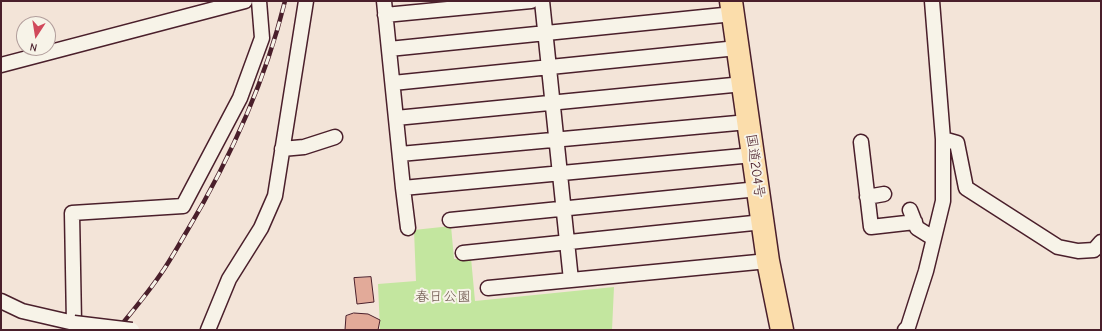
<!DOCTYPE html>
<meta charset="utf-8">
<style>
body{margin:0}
#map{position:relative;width:1102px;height:331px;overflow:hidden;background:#f3e4d8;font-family:"Comic Neue",sans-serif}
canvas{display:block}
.frame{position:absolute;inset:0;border:2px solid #4a1f2b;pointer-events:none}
.north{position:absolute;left:16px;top:16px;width:40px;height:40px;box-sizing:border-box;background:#f7f3e8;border:1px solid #b29e9c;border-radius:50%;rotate:192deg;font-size:11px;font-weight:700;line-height:16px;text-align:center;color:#4a1f2b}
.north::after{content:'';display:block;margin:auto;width:14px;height:18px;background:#d1495b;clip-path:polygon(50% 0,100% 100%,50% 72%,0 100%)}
</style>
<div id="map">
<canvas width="1102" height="331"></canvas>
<div class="frame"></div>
<div class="north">N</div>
</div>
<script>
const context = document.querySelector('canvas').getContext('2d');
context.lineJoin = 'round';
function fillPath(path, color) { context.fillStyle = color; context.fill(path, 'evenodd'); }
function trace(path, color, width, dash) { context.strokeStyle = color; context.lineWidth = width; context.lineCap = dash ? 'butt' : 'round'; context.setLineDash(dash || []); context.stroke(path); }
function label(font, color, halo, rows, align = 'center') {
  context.font = font + ' "Comic Neue","Klee One",sans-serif'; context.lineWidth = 4; context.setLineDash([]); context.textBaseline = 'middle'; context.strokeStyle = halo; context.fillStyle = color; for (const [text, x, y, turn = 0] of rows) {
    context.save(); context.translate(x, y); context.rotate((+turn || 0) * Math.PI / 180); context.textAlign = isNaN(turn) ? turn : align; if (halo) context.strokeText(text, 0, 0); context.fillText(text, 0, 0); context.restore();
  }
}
fillPath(new Path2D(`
 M451,226L454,259L471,258L475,301L614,287L612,330H380L378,284L416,281L414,230Z`), '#c3e69f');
const building = new Path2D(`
 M371,277L374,302L357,304L354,278Z
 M354,313L368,314L380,320L378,330H345L346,316Z`);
fillPath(building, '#e2aa99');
trace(building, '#4a1f2b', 1);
const street = new Path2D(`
 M384,1L403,188L753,155
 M542,1L571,280
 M385,15L531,1
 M389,49L733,14
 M1,65L245,1
 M393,83L737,48
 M396,118L743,84
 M943,139L957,143L966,188L1058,247L1078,251L1094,250L1101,242
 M861,142L871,227L915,222
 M282,149L304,147L335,137
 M400,154L748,122
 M403,188L408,228
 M867,197L884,194
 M910,210L917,228L933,238
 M450,220L758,189
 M463,253L763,222
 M488,288L768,261
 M1,301L22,311L74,323L72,213L183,206L240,98L262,38L259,1
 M208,330L229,279L261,228L275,196L306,1
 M905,330L908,327L926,271L943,201V139L932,1`);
const highway = new Path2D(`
 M731,1L768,261L782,330`);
trace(street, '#4a1f2b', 17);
trace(highway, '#4a1f2b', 25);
trace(street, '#f7f3e8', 14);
trace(highway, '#fbddab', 22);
const rail = new Path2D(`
 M117,330C132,312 147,294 160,275C170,261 178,246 187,231C230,159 265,82 285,1`);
trace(rail, '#4a1f2b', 4.5);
trace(rail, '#f7f3e8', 3, [9]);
const streetBridge = new Path2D(`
 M74,323L132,330`);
trace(streetBridge, '#4a1f2b', 17, []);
trace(streetBridge, '#f7f3e8', 14);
label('14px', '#4a1f2b', '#f7f3e8', [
 ["国道204号",755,166,82]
]);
label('14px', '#685148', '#f7f3e8', [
 ["春日公園",443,297]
]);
</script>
